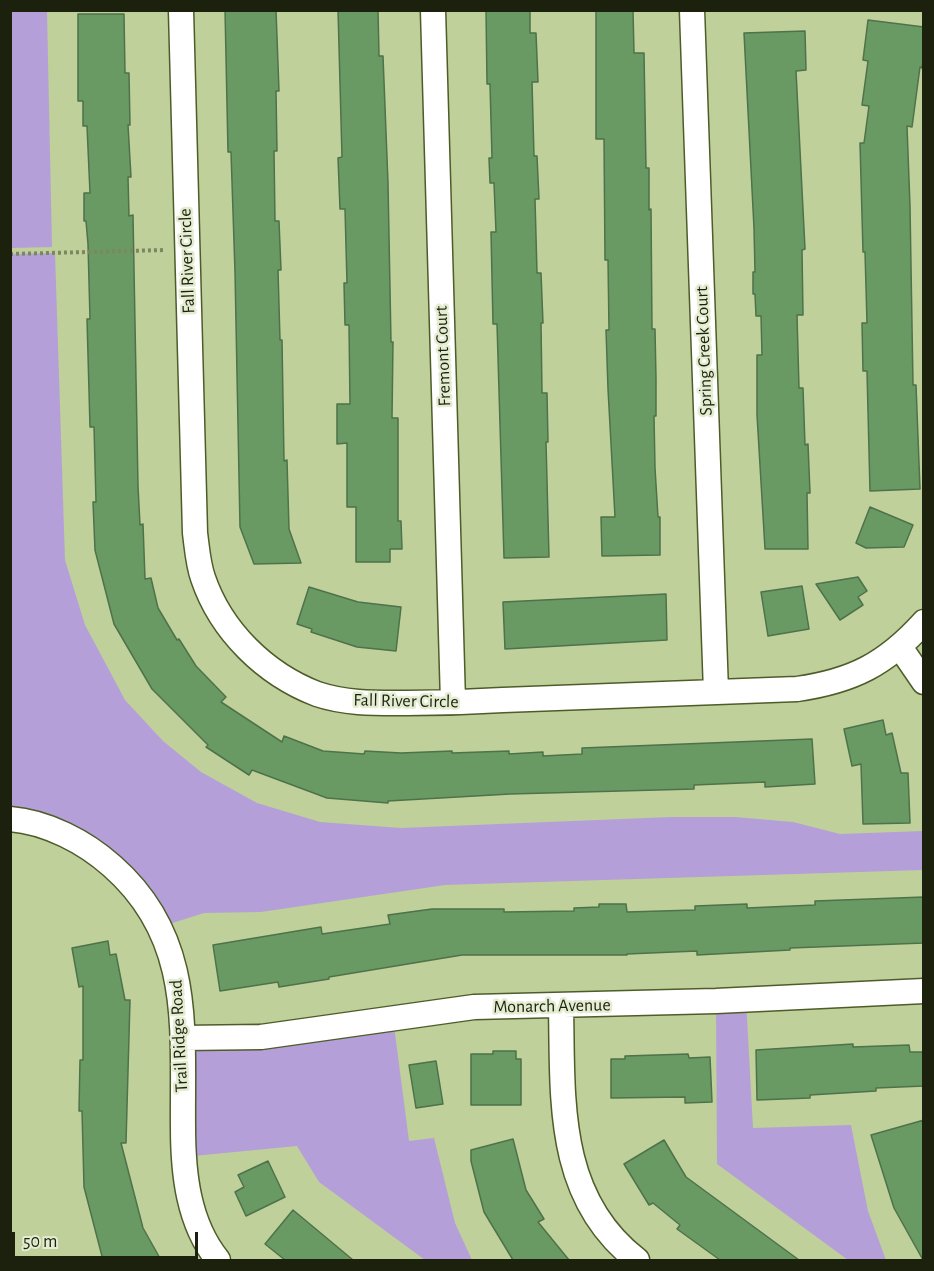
<!DOCTYPE html>
<style>
body{margin:0}
#map{position:relative;width:934px;height:1271px;overflow:hidden;background:#bfd09a;font-family:"Alegreya Sans",sans-serif}
canvas{display:block}
.frame{position:absolute;inset:0;border:12px solid #1c210d;pointer-events:none}
.scale{position:absolute;left:12px;top:1232px;width:186px;height:27px;box-sizing:border-box;border:3px solid #1c210d;border-top:0;padding-left:8px;font-size:18px;line-height:21px;white-space:nowrap;color:#1c210d;-webkit-text-stroke:4px #e4edd2;paint-order:stroke}
</style>
<div id="map">
<canvas width="934" height="1271"></canvas>
<div class="frame"></div>
<div class="scale">50 m</div>
</div>
<script>
const context = document.querySelector('canvas').getContext('2d');
context.lineJoin = 'round';
function fillPath(path, color) { context.fillStyle = color; context.fill(path, 'evenodd'); }
function trace(path, color, width, dash) { context.strokeStyle = color; context.lineWidth = width; context.lineCap = dash ? 'butt' : 'round'; context.setLineDash(dash || []); context.stroke(path); }
function label(font, color, halo, rows, align = 'center') {
  context.font = font + ' "Alegreya Sans",sans-serif'; context.lineWidth = 5; context.setLineDash([]); context.textBaseline = 'middle'; context.strokeStyle = halo; context.fillStyle = color; for (const [text, x, y, turn = 0] of rows) {
    context.save(); context.translate(x, y); context.rotate((+turn || 0) * Math.PI / 180); context.textAlign = isNaN(turn) ? turn : align; if (halo) context.strokeText(text, 0, 0); context.fillText(text, 0, 0); context.restore();
  }
}
fillPath(new Path2D(`
 M10,11H47L52,247L11,248Z
 M55,253L65,560L85,625L125,700L163,741L201,772L257,803L320,822L401,828L671,817H735L793,822L840,834L923,831V870L445,885L261,912L204,913L160,927L122,875L11,819L10,254Z
 M746,1000L753,1128L851,1125L868,1211L886,1260H848L717,1164L716,1001Z
 M393,1018L409,1141L434,1138L455,1223L472,1260H425L319,1182L297,1146L183,1157V1038Z`), '#b59fd9');
const building = new Path2D(`
 M225,10H276L279,91H276L277,151H274L275,221H279L281,270H278L280,340H282L284,461L287,460L289,529L301,563L254,564L240,527L235,272L231,152H228Z
 M338,10H378L379,56H383L388,183L391,342H393L392,418H398V521H401L402,549H390V562H356V507H347V443L337,444V404H350L349,325H345L344,283H347L345,209H340L338,158L342,157Z
 M486,10H530V33H536L538,82H532L534,156H537L539,199H535L537,273H541L543,323H541L542,393H547L548,442H546L549,557L504,558L497,324H493L491,232H496L494,183H490L489,158H492L490,84H487Z
 M596,10H633L634,53H644L646,168H649V210L651,209L652,329H655L656,379V416H654L655,468L658,517H660V555L602,556L601,517H615L608,389L606,330H609L608,260H605L604,139H596Z
 M78,14H124L125,73H129L130,125H128L131,177H128L129,216L133,215L138,486L140,525L143,524L145,579L151,578L158,608L177,640L179,639L196,666L226,697L221,702L282,742L284,736L323,751L364,754L365,751L401,753L452,751V753L509,751V754L543,752V756L582,754V748L812,739L815,784L765,787V782L694,785V789L510,794L388,801V803L327,798L252,770L249,775L206,747L208,745L152,689L114,624L95,550L93,502H96L94,427H90L87,319H90L88,244L86,221H84V193H90L87,126H83V101H78Z
 M868,20L924,27V57L922,68L920,67L912,127L907,126L910,206L913,385H916L920,489L870,491L867,371H863L862,323H867L865,252H863L860,143H864L869,106L862,105L868,61L863,60Z
 M805,31L806,70L796,71L805,249L802,250L803,315H797L799,388H803L805,445L808,444L810,493H807L808,549H765L757,415V355H762L761,316H756L755,294H753V272H755L754,228L744,33Z
 M870,507L913,525L904,547L866,548L856,543Z
 M858,577L867,591L858,597L863,605L840,620L816,584Z
 M802,586L809,629L768,636L761,592Z
 M309,587L358,602L401,607L396,651L357,647L311,632L312,629L297,624Z
 M666,594L667,640L505,649L503,602Z
 M883,720L886,735L892,733L901,773H908L910,823L863,824L861,764L852,766L844,729Z
 M924,897V943L790,948V950L697,955V951L627,954V955H462L329,977V979L279,987L278,982L220,991L213,945L321,927L322,934L390,924L388,915L432,909H504V912L574,911V908L599,907V904H626L627,912L695,910V906L747,904V908L815,905V901Z
 M108,941L110,955L116,954L125,1000H130L126,1143H121L143,1228L161,1260H103L84,1187L82,1111H79L80,1060H83V986L79,987L72,948Z
 M853,1044V1047L909,1045L910,1052H924V1086L876,1088V1091L810,1095V1098L757,1100L756,1050Z
 M493,1051H516V1059H521V1105H471V1054H493Z
 M688,1054L689,1058L710,1057L712,1102L685,1103V1097L611,1098V1059H625V1056Z
 M436,1061L443,1104L416,1108L409,1065Z
 M924,1120V1260H923L894,1208L871,1135Z
 M513,1139L526,1190L544,1219L538,1222L569,1260H513L484,1212L471,1161V1150Z
 M664,1140L686,1177L799,1260H720L677,1229L680,1225L653,1203L649,1205L624,1164Z
 M268,1161L285,1197L246,1216L235,1192L244,1187L238,1175Z
 M293,1210L353,1260H285L265,1244Z`);
fillPath(building, '#6a9a64');
trace(building, '#4e724a', 1.5);
const minor = new Path2D(`
 M181,10L195,533C197,548 198,564 203,578C221,631 265,674 317,694C347,704 377,703 407,703C439,703 471,702 503,700C601,697 699,693 797,689C853,681 886,664 924,622
 M433,10L453,702
 M692,10L716,692
 M900,647L924,682
 M10,819C47,822 85,842 112,866C194,938 182,1029 183,1127C183,1173 188,1223 218,1260
 M561,1006C563,1098 555,1197 637,1260
 M183,1038L261,1037L474,1007L716,1001L924,991`);
trace(minor, '#4e5c2a', 27);
trace(new Path2D(`
 M10,254L165,250`), '#7b875f', 4, [3, 3]);
trace(minor, '#fff', 24);
label('18px', '#1c210d', '#e4edd2', [
 ["Fall River Circle",187,261,-92],
 ["Spring Creek Court",704,351,-92],
 ["Fremont Court",443,356,-92],
 ["Fall River Circle",406,701,1],
 ["Monarch Avenue",552,1006,-1],
 ["Trail Ridge Road",179,1036,-93]
]);
</script>
